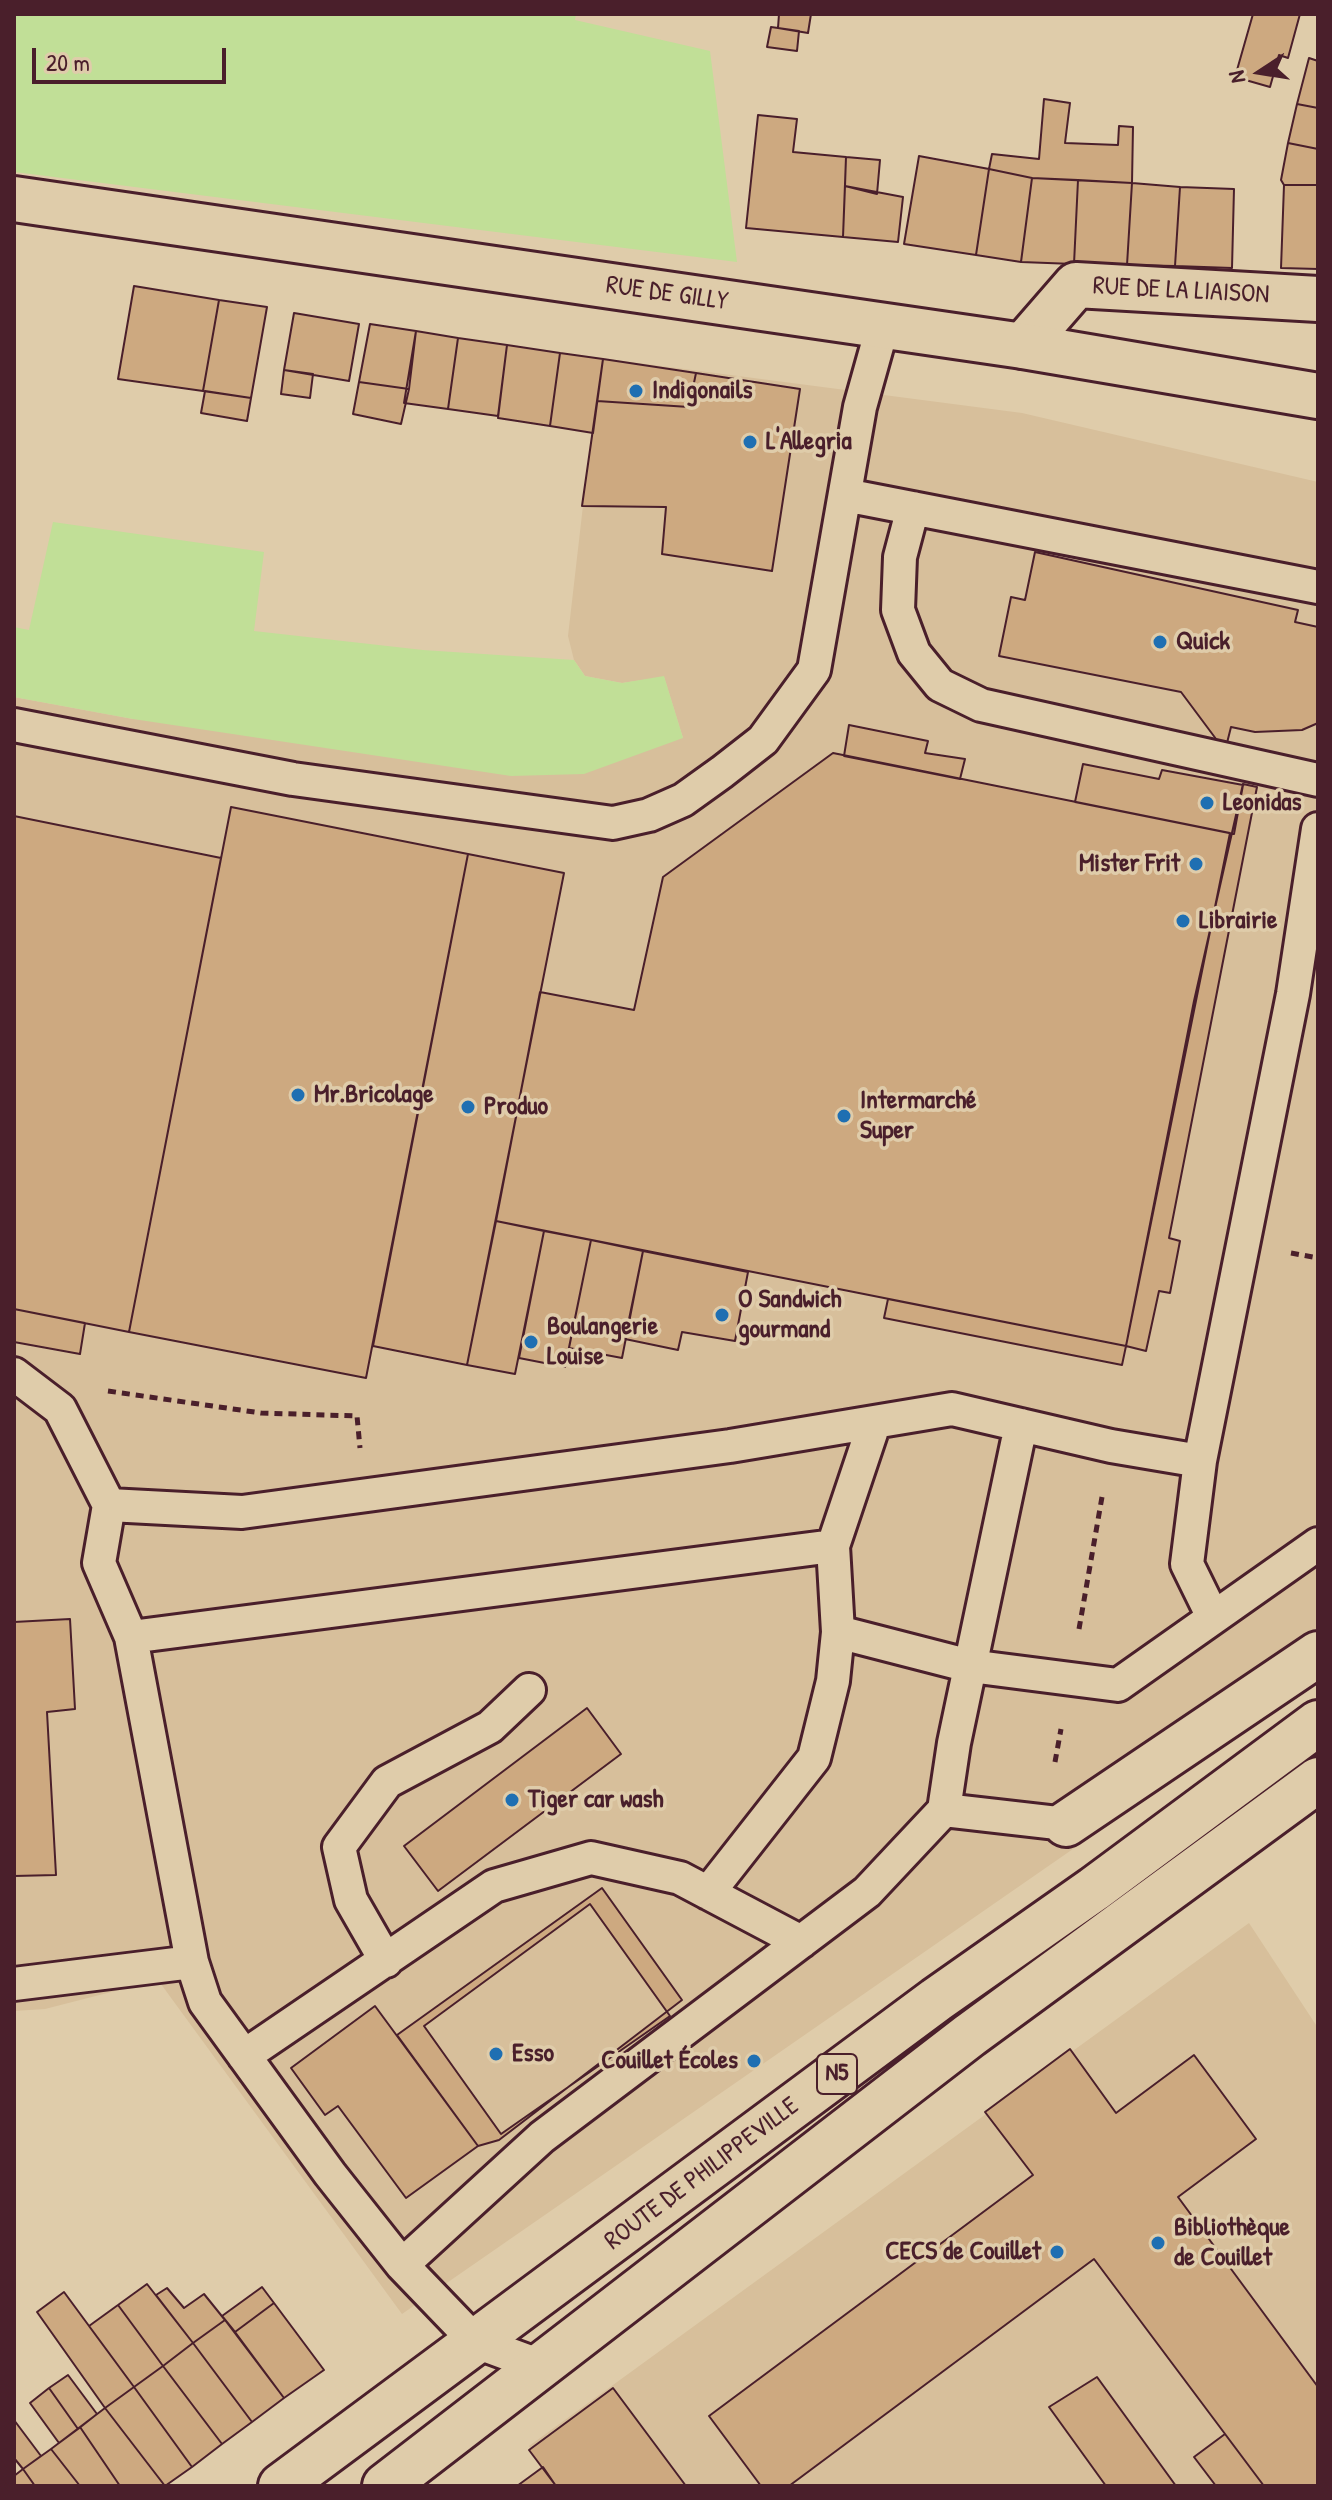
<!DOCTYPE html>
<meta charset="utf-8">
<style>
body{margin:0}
#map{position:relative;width:1332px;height:2500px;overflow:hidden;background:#dfccaa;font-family:"Patrick Hand",sans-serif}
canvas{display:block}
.frame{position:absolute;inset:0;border:16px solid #4a1f2b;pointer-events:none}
.north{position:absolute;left:1220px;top:32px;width:80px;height:80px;-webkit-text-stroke:6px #dfccaa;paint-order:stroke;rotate:258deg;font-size:22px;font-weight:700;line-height:32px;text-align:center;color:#4a1f2b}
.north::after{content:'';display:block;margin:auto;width:28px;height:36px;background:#4a1f2b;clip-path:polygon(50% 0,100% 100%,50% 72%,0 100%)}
.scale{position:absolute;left:32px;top:48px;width:194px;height:36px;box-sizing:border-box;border:4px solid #4a1f2b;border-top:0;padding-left:10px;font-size:24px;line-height:28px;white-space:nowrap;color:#4a1f2b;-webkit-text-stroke:6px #dfccaa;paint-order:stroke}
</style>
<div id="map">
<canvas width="1332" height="2500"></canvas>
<div class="frame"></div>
<div class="north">N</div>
<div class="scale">20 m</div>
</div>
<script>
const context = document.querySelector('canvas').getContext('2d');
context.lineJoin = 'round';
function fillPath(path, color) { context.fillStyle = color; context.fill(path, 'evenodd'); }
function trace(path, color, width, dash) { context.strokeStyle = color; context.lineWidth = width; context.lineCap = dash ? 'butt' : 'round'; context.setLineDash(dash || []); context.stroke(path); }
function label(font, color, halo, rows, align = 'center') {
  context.font = font + ' "Patrick Hand",sans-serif'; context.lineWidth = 7; context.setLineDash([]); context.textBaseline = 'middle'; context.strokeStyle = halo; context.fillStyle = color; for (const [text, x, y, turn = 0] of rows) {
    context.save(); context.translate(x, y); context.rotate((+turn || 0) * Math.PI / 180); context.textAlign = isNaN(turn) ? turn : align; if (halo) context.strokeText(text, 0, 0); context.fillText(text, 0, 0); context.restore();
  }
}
fillPath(new Path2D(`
 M600,358L1022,413L1318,482V1655L1161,1788L402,2314L158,1980L45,2009L14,2011V697L133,719L683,738L664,677L622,683L585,676L574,660L568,636Z
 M1249,1923L1318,2028V2486H558L529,2446Z`), '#d7bf9b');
fillPath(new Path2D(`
 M14,14H576L575,20L710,51L737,262L14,172Z
 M53,522L264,552L254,631L423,650L574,660L585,676L622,683L664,676L683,738L584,774L511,776L133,719L14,697V627L29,630Z`), '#c1df97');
const building = new Path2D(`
 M779,14H811L808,33L778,28Z
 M1253,14H1300L1288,58L1279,55L1270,87L1235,77Z
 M771,27L799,31L797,51L767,47Z
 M1309,58L1318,61V108L1297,104Z
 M1044,99L1070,103L1065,143L1118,145L1119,126L1133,127L1132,183L1032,178L989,169L992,154L1039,159Z
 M1297,104L1318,108V149L1288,143Z
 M758,115L797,119L793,152L846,157L843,237L746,228Z
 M1288,143L1318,149V185H1284L1281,180Z
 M919,156L989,169L976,255L904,244Z
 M846,157L880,160L877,194L845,186Z
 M989,169L1032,178L1021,262L976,255Z
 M1032,178L1078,180L1074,264L1021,262Z
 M1078,180L1132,183L1127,265L1074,264Z
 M1132,183L1180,187L1175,266L1127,265Z
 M1284,185H1318V269L1281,268Z
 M845,186L903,197L898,242L843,237Z
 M1180,187L1234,189L1232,268L1175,266Z
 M134,286L219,300L203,391L118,379Z
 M219,300L267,307L251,398L203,391Z
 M294,313L359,324L349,381L284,370Z
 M370,324L416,331L409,389L359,382Z
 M416,331L458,338L448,409L404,403Z
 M458,338L507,345L498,416L448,409Z
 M507,345L560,353L550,426L498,418Z
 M560,353L603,359L593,433L550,426Z
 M603,359L696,373L689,407L597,401Z
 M284,370L313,374L310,398L281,394Z
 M696,373L800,389L772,571L662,554L666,507L582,506L597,401L689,407Z
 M359,382L409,389L401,424L353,414Z
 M205,391L251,398L247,421L201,413Z
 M1035,552L1298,610L1295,622L1318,627V723L1302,730L1255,732L1231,727L1225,751L1181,692L999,656L1011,597L1025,600Z
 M849,725L928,741L925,753L965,759L960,779L844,756Z
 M833,753L1230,833L1126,1346L496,1221L540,992L634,1010L663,877Z
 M1083,764L1159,779L1162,770L1243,785L1234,834L1075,802Z
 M1243,784L1257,787L1169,1238L1180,1241L1170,1293L1159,1291L1146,1351L1126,1346L1194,1001Z
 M231,807L468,854L366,1378L129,1332Z
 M14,816L221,858L129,1332L14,1309Z
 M468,854L564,873L467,1365L373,1346Z
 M496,1221L544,1231L515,1374L467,1365Z
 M544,1231L591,1240L565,1367L519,1358Z
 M591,1240L643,1251L622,1358L569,1348Z
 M643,1251L748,1272L735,1341L682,1332L678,1350L625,1339Z
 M888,1299L1126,1346L1122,1365L884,1318Z
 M14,1309L85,1323L80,1354L14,1342Z
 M70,1619L75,1709L47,1712L56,1875L14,1876V1622Z
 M587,1708L621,1754L438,1891L404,1846Z
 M602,1888L682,2000L499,2140L478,2146L397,2035Z
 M590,1904L670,2016L501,2134L424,2026Z
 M375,2006L478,2146L406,2198L338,2106L325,2115L291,2068Z
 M1070,2049L1116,2113L1194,2055L1256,2139L1178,2197L1318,2387V2486H1264L1094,2259L789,2486H761L709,2416L1033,2175L985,2112Z
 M147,2284L193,2343L163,2366L118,2305Z
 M262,2287L274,2303L235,2332L222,2316Z
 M167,2288L184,2308L204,2294L225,2320L193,2343L156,2295Z
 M64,2292L134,2387L105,2408L37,2312Z
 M274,2303L324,2370L284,2398L235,2332Z
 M118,2305L163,2366L134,2387L89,2326Z
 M225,2320L284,2398L252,2422L193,2343Z
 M193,2343L252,2422L222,2444L163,2366Z
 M163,2366L222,2444L192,2467L134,2387Z
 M68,2375L97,2414L78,2429L49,2388Z
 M1097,2377L1176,2486H1106L1049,2407Z
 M134,2387L192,2467L165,2486L105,2408Z
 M49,2388L78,2429L59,2443L30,2403Z
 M613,2388L686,2486H556L529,2450Z
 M105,2408L165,2486H120L80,2427Z
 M14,2420L41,2456L23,2469L14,2458Z
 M80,2427L120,2486H80L51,2449Z
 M1225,2434L1264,2486H1216L1194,2457Z
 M51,2449L80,2486H35L23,2469Z
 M543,2467L556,2486H517Z
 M23,2469L35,2486H14V2476Z`);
fillPath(building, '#cda980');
trace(building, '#4a1f2b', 2);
const lane = new Path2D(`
 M845,495L1318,587
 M913,508L900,557L898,610L914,653L940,685L981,705L1318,780
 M14,725L293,779L613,823L649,815L683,800L722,772L763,740L814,670L860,407L883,325
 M14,1374L60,1409L109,1505L99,1563L131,1637L192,1962L205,2002L330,2174L402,2265L476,2342L541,2366
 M1200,1461L1187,1564L1213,1617
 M109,1505L242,1512L730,1446L952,1409L1111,1446L1200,1461L1293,994L1318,829
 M833,1546L874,1424
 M131,1637L833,1546L838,1632L970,1666L1118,1685L1318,1544
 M944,1810L1066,1824
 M708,1893L814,1758L833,1681L838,1632
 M386,1961L351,1900L339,1847L387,1782L490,1727L529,1690
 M14,1984L192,1962
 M244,2056L494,1886L591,1858L680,1878L801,1942
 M402,2265L542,2137L867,1892L944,1810L954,1743L1021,1425`);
const street = new Path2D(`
 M1023,346L1076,285L1318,299
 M1066,1824L1318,1654`);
const secondary = new Path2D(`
 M14,199L1023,346L1318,396`);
const primary = new Path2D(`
 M281,2486L936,2000L1094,1889L1318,1723
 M385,2486L970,2035L1318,1780`);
trace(lane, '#4a1f2b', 38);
trace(street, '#4a1f2b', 50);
trace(secondary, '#4a1f2b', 50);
trace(primary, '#4a1f2b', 50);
trace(new Path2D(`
 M1291,1253L1318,1258
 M108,1391L261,1413L357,1416L360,1448
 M1079,1629L1102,1497
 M1055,1762L1061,1729`), '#4a1f2b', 5, [8, 6]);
trace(lane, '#dfccaa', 32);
trace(street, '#dfccaa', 44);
trace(secondary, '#dfccaa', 44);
trace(primary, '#dfccaa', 44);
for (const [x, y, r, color] of [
 [636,391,8,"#1f6fb2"],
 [750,442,8,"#1f6fb2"],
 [1160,642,8,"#1f6fb2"],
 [1207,803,8,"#1f6fb2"],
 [1196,864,8,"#1f6fb2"],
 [1183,921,8,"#1f6fb2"],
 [298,1095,8,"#1f6fb2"],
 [468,1107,8,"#1f6fb2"],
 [844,1116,8,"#1f6fb2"],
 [722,1315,8,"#1f6fb2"],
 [531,1342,8,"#1f6fb2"],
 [512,1800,8,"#1f6fb2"],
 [496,2054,8,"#1f6fb2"],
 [754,2061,8,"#1f6fb2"],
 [1158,2243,8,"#1f6fb2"],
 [1057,2252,8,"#1f6fb2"]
]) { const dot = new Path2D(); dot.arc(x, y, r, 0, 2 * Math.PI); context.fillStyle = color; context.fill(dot); trace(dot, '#dfccaa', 3); }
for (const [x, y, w] of [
 [837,2074,40]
]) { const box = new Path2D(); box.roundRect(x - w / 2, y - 20, w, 40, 6); context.fillStyle = '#dfccaa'; context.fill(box); trace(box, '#4a1f2b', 2); }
label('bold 24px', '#4a1f2b', null, [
 ["N5",837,2074]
]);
label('26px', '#4a1f2b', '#dfccaa', [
 ["RUE DE LA LIAISON",1181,291,3],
 ["RUE DE GILLY",667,294,8],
 ["ROUTE DE PHILIPPEVILLE",702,2174,-37]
]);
label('bold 26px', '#4a1f2b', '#dfccaa', [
 ["Indigonails",652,391],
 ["L'Allegria",766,442],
 ["Quick",1176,642],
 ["Leonidas",1223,803],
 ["Mister Frit",1180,864,"right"],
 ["Librairie",1199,921],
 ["Mr.Bricolage",314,1095],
 ["Intermarché",860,1101],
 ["Super",860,1131],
 ["Produo",484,1107],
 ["O Sandwich",738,1300],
 ["gourmand",738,1330],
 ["Boulangerie",547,1327],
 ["Louise",547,1357],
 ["Tiger car wash",528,1800],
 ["Esso",512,2054],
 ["Couillet Écoles",738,2061,"right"],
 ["Bibliothèque",1174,2228],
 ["de Couillet",1174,2258],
 ["CECS de Couillet",1041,2252,"right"]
], 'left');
</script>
